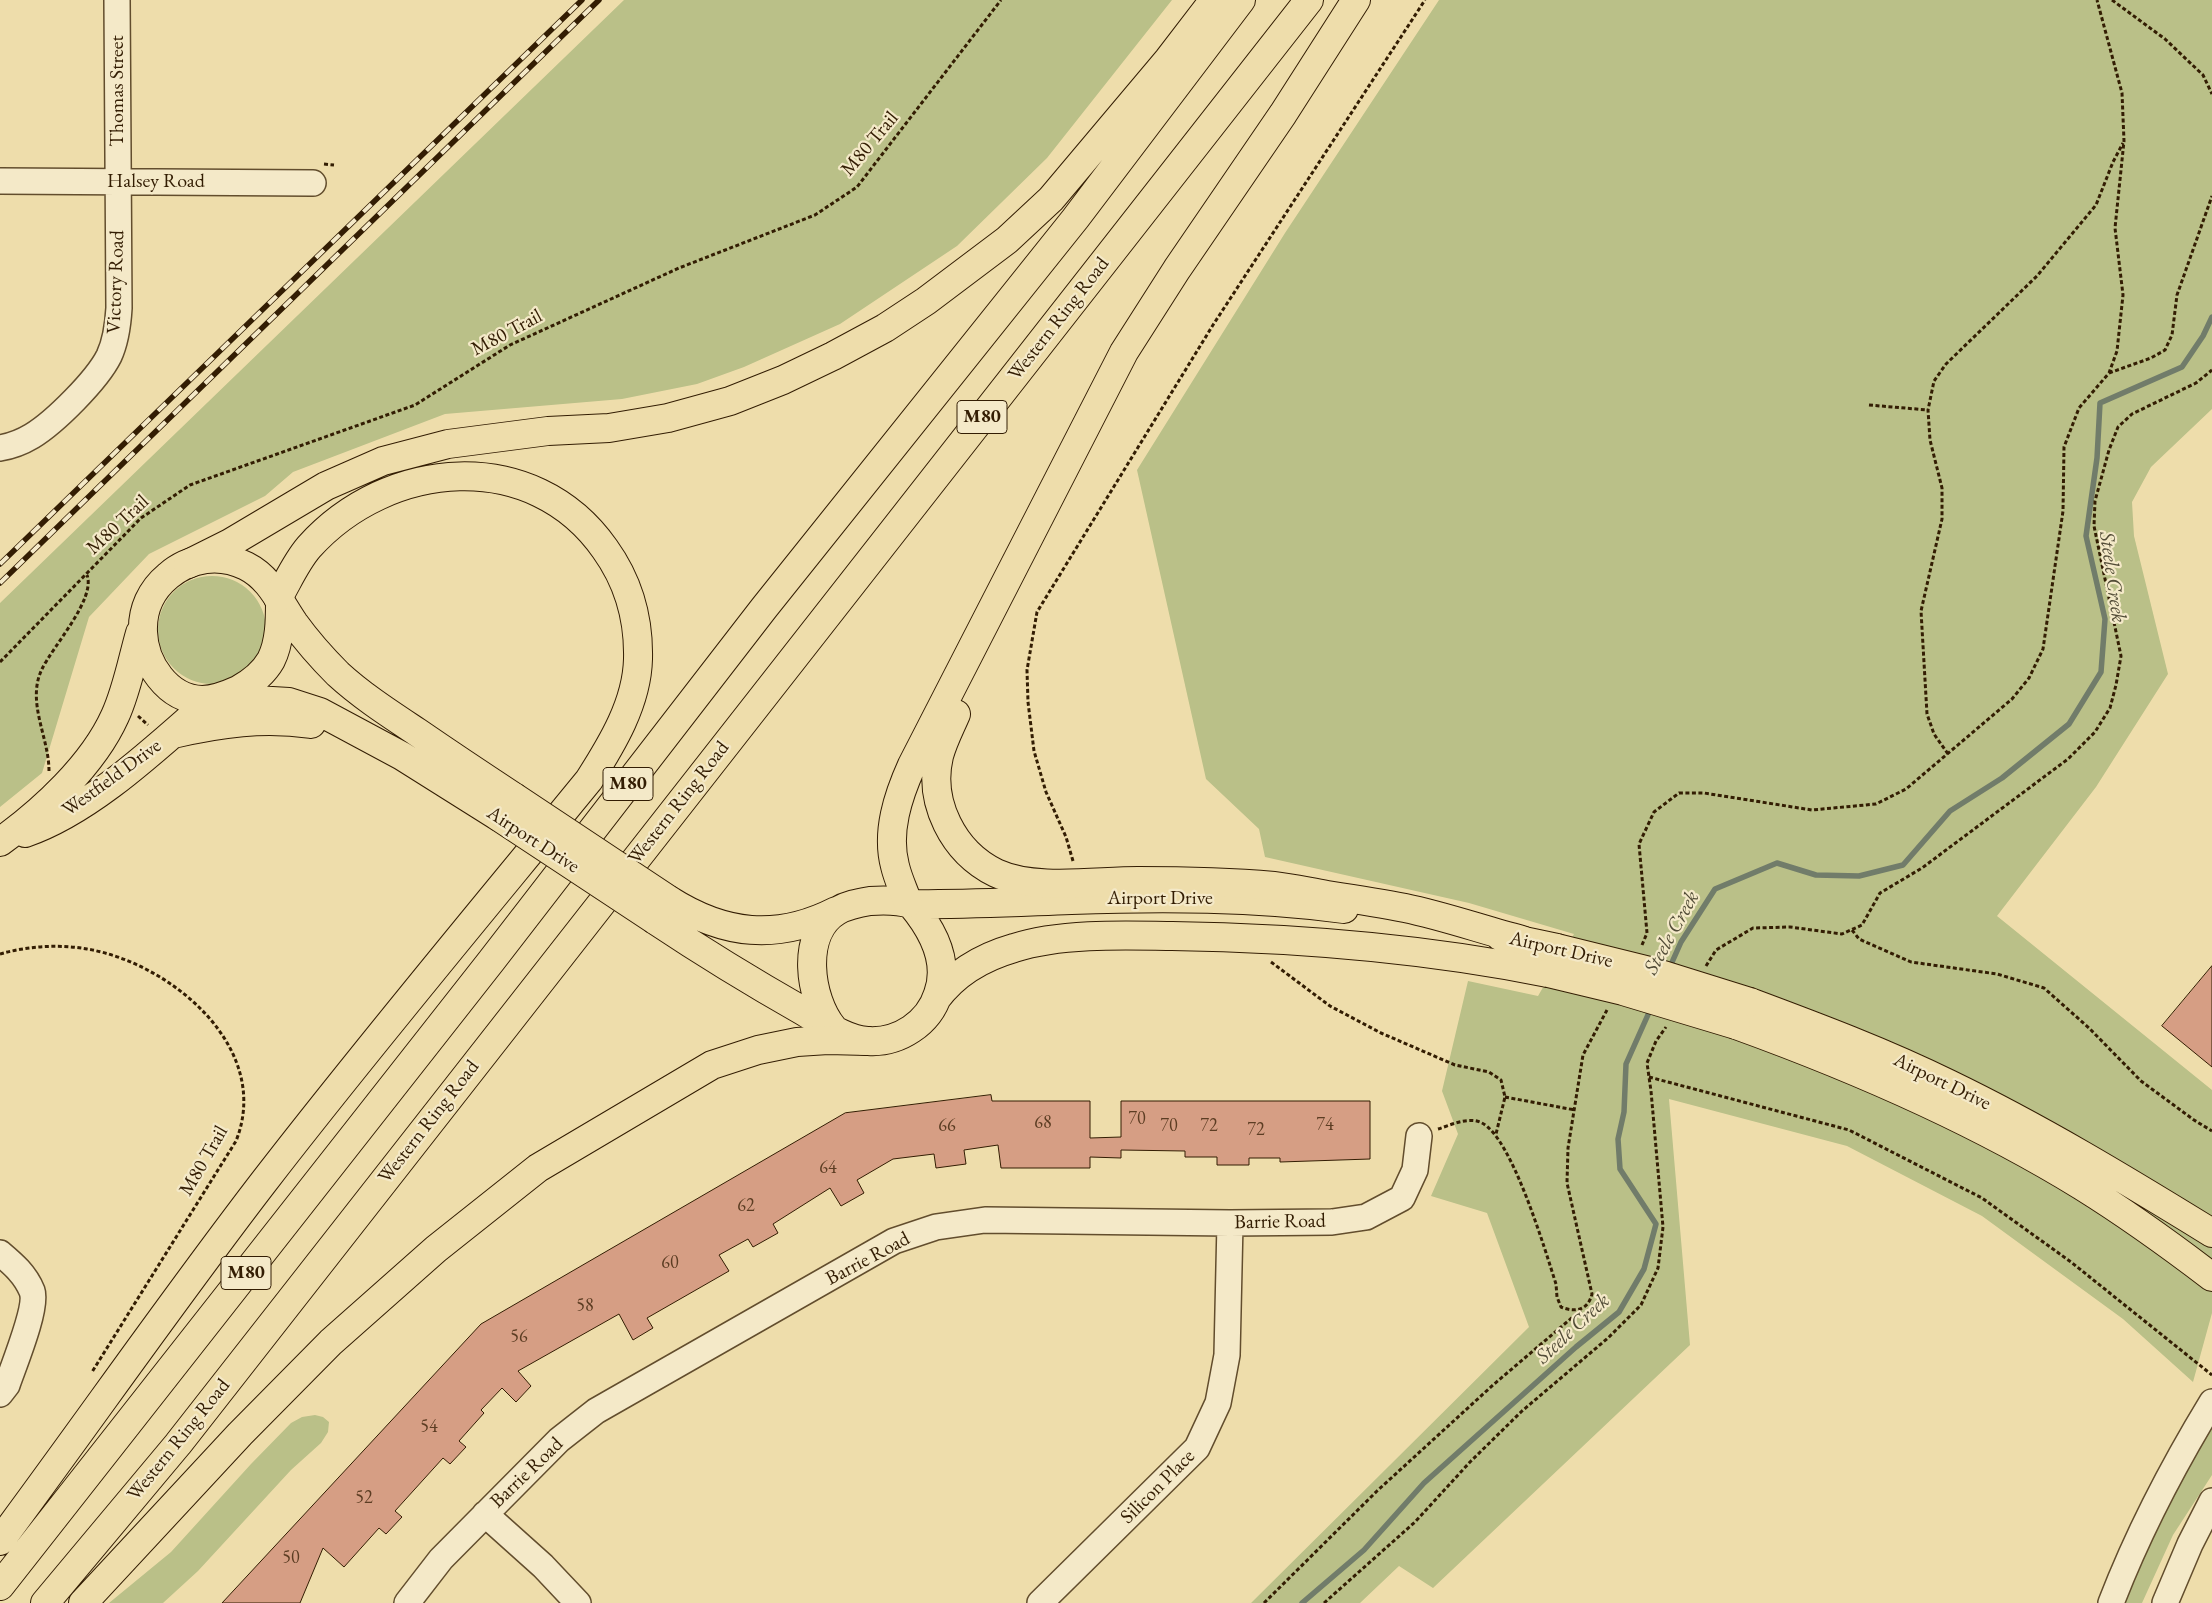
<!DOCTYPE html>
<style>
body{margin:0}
canvas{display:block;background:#eeddab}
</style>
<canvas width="2212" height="1603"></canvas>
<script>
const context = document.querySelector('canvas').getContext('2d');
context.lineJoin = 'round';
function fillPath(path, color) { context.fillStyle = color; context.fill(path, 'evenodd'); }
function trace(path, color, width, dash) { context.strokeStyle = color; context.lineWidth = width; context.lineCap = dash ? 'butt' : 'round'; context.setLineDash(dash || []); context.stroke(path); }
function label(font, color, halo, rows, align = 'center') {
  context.font = font + ' "EB Garamond",serif'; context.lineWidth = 4.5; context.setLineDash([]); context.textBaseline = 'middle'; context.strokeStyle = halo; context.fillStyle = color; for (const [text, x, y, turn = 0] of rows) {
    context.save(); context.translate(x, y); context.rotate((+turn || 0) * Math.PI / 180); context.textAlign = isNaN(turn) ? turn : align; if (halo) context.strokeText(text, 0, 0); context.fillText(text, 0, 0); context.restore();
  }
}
fillPath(new Path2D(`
 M624,0H1172L1047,158L957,246L840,324L744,367L697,384L622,399L445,414L293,472L265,496L149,554L89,617L42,773L0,807V603Z
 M1439,0H2212V409L2151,467L2132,502L2134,536L2168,674L2096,787L1997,916L2212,1090V1313L2193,1382L2123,1319L1982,1216L1847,1146L1669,1099L1690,1345L1433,1588L1399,1566L1360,1603H1251L1529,1327L1487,1213L1431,1196L1458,1134L1442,1091L1468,981L1538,996L1574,934L1469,903L1265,857L1259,829L1206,779L1137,470L1285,233Z
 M158 630a54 54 0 1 1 108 0a54 54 0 1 1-108 0Z
 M315,1415L323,1417L329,1422L328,1432L321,1443L291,1470L198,1571L163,1603H109L171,1552L251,1464L291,1423L302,1417Z
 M2212,1423V1475L2173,1535L2142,1603H2124L2164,1510Z`), '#bac088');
trace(new Path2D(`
 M1669,969L1681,942L1715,889L1777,863L1816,875L1859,876L1903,865L1950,811L2002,778L2069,724L2101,672L2105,619L2086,536L2097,458L2100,403L2182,367L2203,336L2212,317
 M1302,1603L1364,1550L1424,1483L1576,1347L1619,1312L1644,1269L1656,1224L1620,1169L1618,1139L1624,1112L1626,1064L1651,1008`), '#717c6a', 5.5);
const building = new Path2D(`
 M2212,966V1067L2162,1026Z
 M991,1095L992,1101H1090V1138L1121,1137V1101H1370V1159L1280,1162V1158H1249V1165H1217V1157H1185V1151L1121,1150V1158L1090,1157V1168H1001L998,1145L964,1150L966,1164L936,1168L934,1154L893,1159L857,1180L864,1193L841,1206L830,1188L773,1224L778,1233L753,1247L748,1239L719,1255L729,1271L647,1318L653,1328L633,1340L619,1314L518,1371L531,1386L516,1402L502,1388L481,1410L484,1413L459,1441L466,1447L450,1464L443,1458L395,1511L402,1517L386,1534L379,1528L344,1567L323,1548L300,1603H222L481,1324L845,1113Z`);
fillPath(building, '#d69e84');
trace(building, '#331d03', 1);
const minor = new Path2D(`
 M0,181L313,183
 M0,448C12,446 22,442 32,436C55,422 97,380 109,356C116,341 118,325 119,308L117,0
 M0,1253C13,1264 25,1274 32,1291C38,1307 13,1367 7,1385L0,1394
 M485,1514L543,1566L578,1603
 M407,1603L441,1559L559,1440L596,1411L894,1241L936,1227L985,1220L1230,1223L1332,1222L1366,1217L1402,1198L1415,1170L1419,1136
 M1040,1603L1197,1448L1218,1403L1227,1355L1230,1223
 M2111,1603C2138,1533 2173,1466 2212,1402
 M2165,1603L2190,1544L2212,1501`);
const major = new Path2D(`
 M280,601C280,620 280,642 271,660C263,674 251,683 238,690C227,695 214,700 202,700C167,699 144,663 143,632C142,610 151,590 168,576C190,557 220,553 246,566C270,578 279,601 294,623C307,641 322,658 338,674C362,696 390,714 417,732C449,754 482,776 514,797
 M221,698L289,702L320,712L402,756L499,817
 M173,734C220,723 264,717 311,724
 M25,833C92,810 159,745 212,699
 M0,842C43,811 93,765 115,716C127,690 132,661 140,633
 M669,900C724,935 777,941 836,911
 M911,904C965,905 1017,902 1071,900C1162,897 1253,897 1344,909
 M655,920C703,952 752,982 803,1011C822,1022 845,1040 868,1041C899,1043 929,1023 938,994C950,961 932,929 911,904C898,900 883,900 870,901C858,903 847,905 837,911C800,933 809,999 833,1028
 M1500,936L1557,948
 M936,999C955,973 983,957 1014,948C1059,933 1124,935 1172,936C1298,938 1424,948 1548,973
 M1750,1002C1817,1027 1884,1052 1949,1084C2040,1128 2126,1180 2212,1233
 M1736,1025C1855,1068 1973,1119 2082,1186C2127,1214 2170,1245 2212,1277`);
const highway = new Path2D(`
 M188,564L230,543L326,486L383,461L448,444L548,431L609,428L668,418L730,401L783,380L833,356L885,328L926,301L1007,240L1051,199L1168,60L1214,0
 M956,714C950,728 943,741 939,756C928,802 953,852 996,873C1035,891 1095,881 1138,881C1183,881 1229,882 1274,886C1292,888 1309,892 1327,895C1353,899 1379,903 1405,908C1444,916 1483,930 1522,940
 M908,903C904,891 898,879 895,866C886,832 898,796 912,765L1124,352L1177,269L1283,114L1356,0
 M0,1541C89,1421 175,1297 266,1179C371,1043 481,912 589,780C612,744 637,703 638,659C639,619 628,581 605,549C533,446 388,459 309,547C296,562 288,581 278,598
 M0,1586L492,960L764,608L1075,219L1241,0
 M45,1603L178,1444L1309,0
 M83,1603L240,1434L331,1342L436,1249L538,1168L712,1065L758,1050L797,1042L828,1040L867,1041`);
trace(minor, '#624d2d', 28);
trace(major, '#331d03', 30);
trace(highway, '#331d03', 30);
trace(new Path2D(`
 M2112,0L2165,39L2203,75L2212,94
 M324,164L334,165
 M2109,373L2151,358L2165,350L2172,335L2177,295L2212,196
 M1869,405L1928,410
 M0,662L141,518L190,485L415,405L510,345L679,268L815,215L857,187L1001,0
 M138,716L148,725
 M1948,754L1934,734L1927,714L1921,611L1942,519V488L1930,440L1928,410L1934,381L1946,364L2037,276L2096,205L2113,162L2123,143
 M49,771C49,737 26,702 42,669C53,646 96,599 87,575
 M1073,861L1066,837L1046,792L1034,751L1028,702L1027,670L1037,612L1213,325L1425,0
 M1852,930L1859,939L1911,962L1997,974L2044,988L2089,1028L2141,1081L2194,1120L2212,1131
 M1642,945L1647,933L1639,844L1654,812L1679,793H1704L1812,810L1876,804L1906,789L2012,699L2029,678L2043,649L2063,511L2064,447L2079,408L2109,373L2117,351L2123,295L2115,228L2124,141L2122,93L2097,0
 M0,954C28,946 59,944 87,949C171,963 273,1048 236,1141L92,1372
 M1271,962L1330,1006L1381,1033L1455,1065L1489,1072L1501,1080L1505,1097L1496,1134
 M1706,966L1716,950L1753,928L1790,927L1842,934L1862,925L1880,893L1922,868L2068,759L2095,732L2110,708L2116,685L2121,656L2094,526L2095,501L2109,450L2118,427L2132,414L2196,383L2212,370
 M1649,1077L1849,1130L1982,1198L2071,1262L2212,1375
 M1505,1097L1575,1110
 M1438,1129C1451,1125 1469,1116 1482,1123C1512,1138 1545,1250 1556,1284L1557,1297L1561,1307C1576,1313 1588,1310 1592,1294L1567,1183L1568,1148L1583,1055L1607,1010
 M1264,1603L1377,1491L1493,1385L1581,1310
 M1324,1603L1415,1522L1470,1462L1522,1411L1608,1338L1641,1305L1658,1268L1663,1227L1651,1091L1647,1063L1656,1041L1666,1027`), '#331d03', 3, [4, 2.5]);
trace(minor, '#f4e9c8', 25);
trace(major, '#eeddab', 28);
trace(highway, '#eeddab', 28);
const rail = new Path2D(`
 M0,564L582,0
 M0,583L599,0`);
trace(rail, '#331d03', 5.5);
trace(rail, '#f4e9c8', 4, [11]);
const majorBridge = new Path2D(`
 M514,797L669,900
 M499,817L655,920
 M1557,948L1654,972L1750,1002
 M1548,973L1623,991L1736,1025`);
trace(majorBridge, '#331d03', 30, []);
trace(majorBridge, '#eeddab', 28);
label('18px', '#5c3d23', null, [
 ["70",1137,1119],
 ["68",1043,1123],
 ["74",1325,1125],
 ["66",947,1126],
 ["70",1169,1126],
 ["72",1209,1126],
 ["72",1256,1130],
 ["64",828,1168],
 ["62",746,1206],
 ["60",670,1263],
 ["58",585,1306],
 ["56",519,1337],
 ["54",429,1427],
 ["52",364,1498],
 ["50",291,1558]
]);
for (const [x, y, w] of [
 [982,417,50],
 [628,784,50],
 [246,1273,50]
]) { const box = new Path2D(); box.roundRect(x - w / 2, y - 16.5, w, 33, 4); context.fillStyle = '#f4e9c8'; context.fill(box); trace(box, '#331d03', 1); }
label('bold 19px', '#331d03', null, [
 ["M80",982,417],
 ["M80",628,784],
 ["M80",246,1273]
]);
label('20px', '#331d03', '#f4e9c8', [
 ["Thomas Street",118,91,-90],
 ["M80 Trail",870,144,-50],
 ["Halsey Road",156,182],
 ["Victory Road",116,282,-88],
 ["Western Ring Road",1059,319,-52],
 ["M80 Trail",507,333,-28],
 ["M80 Trail",118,525,-43],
 ["Westfield Drive",112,778,-36],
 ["Western Ring Road",679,803,-52],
 ["Airport Drive",533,840,33],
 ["Airport Drive",1160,899],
 ["Airport Drive",1561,950,13],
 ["Airport Drive",1942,1082,26],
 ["Western Ring Road",429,1122,-52],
 ["M80 Trail",204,1161,-60],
 ["Barrie Road",1280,1222,-1],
 ["Barrie Road",868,1259,-28],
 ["Western Ring Road",179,1440,-51],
 ["Barrie Road",527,1473,-44],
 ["Silicon Place",1158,1487,-45]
]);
label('italic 21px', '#524c37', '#f4e9c8', [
 ["Steele Creek",2112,577,82],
 ["Steele Creek",1672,933,-61],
 ["Steele Creek",1573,1329,-43]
]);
</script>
